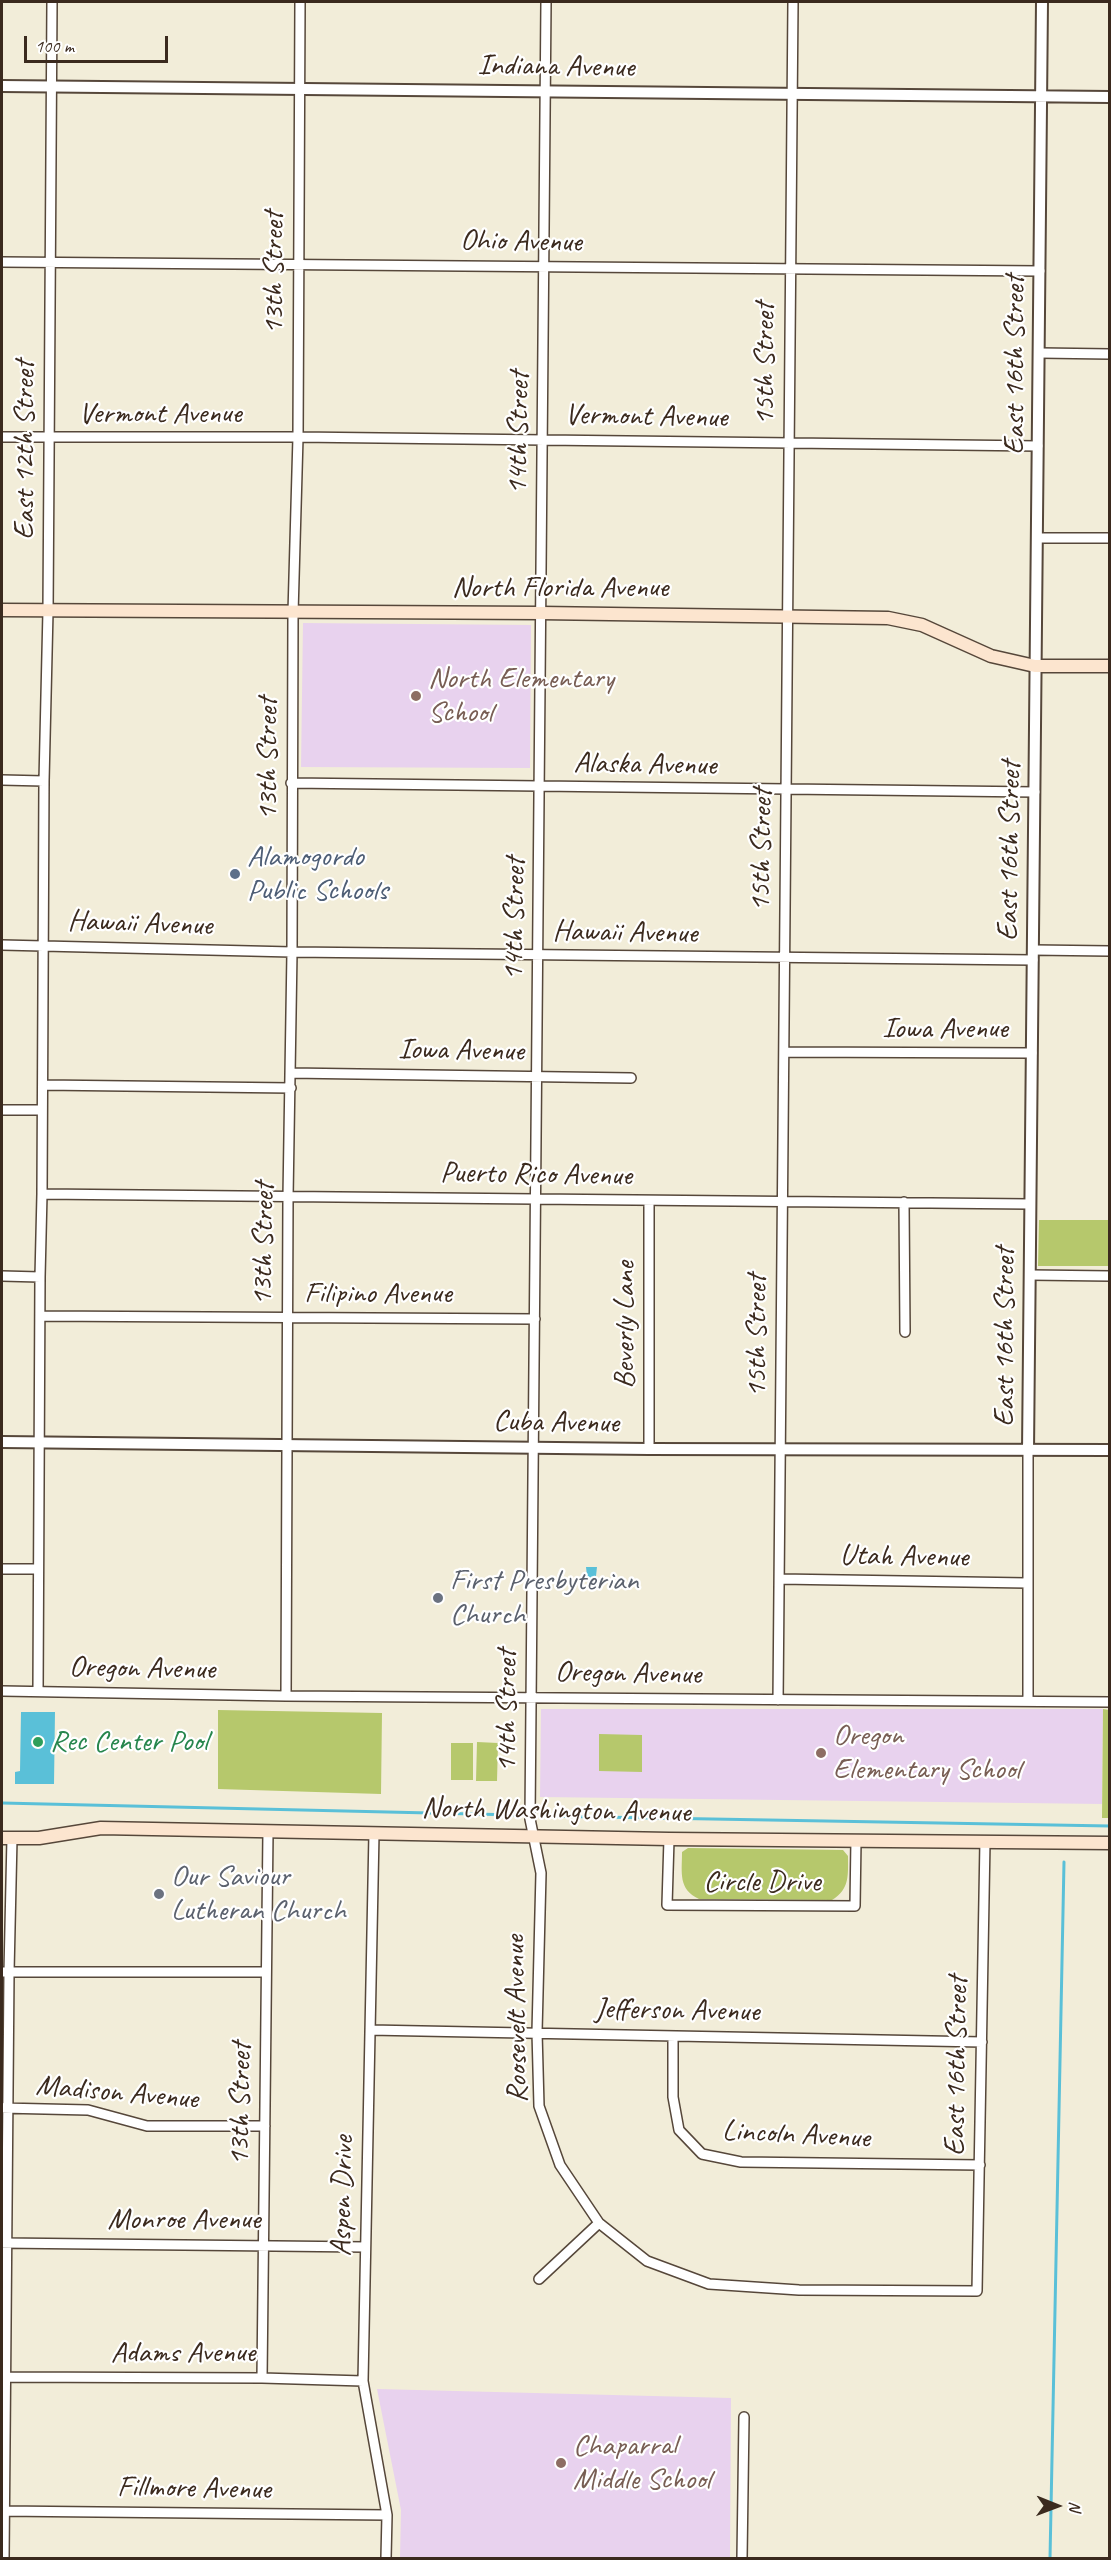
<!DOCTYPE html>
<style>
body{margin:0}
#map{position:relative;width:1111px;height:2560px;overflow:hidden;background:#f2edd9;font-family:Caveat,sans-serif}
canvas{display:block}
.frame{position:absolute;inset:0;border:3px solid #3b2a1e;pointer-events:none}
.north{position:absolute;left:1027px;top:2476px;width:60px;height:60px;-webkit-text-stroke:4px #fff;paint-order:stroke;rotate:91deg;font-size:16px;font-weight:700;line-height:24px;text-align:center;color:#3b2a1e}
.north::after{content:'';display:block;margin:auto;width:21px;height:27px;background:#3b2a1e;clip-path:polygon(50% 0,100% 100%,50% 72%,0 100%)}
.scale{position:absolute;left:24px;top:36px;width:144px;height:27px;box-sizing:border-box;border:3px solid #3b2a1e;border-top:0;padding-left:8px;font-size:18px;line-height:21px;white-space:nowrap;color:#3b2a1e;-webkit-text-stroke:4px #fff;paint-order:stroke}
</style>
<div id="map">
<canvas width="1111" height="2560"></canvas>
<div class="frame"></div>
<div class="north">N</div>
<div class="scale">100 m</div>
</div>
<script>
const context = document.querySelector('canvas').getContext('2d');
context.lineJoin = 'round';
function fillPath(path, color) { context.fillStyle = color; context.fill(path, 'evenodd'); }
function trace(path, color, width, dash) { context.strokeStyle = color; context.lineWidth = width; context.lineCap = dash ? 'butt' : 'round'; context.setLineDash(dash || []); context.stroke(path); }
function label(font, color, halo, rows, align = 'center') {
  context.font = font + ' Caveat,sans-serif'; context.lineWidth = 4.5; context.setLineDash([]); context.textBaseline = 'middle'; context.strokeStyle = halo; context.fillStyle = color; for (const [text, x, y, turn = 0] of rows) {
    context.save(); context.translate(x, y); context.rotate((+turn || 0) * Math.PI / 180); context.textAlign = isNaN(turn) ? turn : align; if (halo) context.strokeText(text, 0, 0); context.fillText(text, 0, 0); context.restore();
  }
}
fillPath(new Path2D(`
 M303,623L531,625L530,768L301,767Z
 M541,1709H1103L1102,1804L540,1797Z
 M377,2389L731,2398L730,2558H400L401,2510Z`), '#e8d2ee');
fillPath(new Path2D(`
 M1039,1220H1109V1266H1038Z
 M1103,1709L1109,1710V1818H1102Z
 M218,1710L382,1713L381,1794L218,1789Z
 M599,1734L642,1735V1772L599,1771Z
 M477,1742L498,1743L497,1781H476Z
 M451,1743H473V1780H451Z
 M688,1848L843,1850L848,1856C848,1875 850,1889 832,1900L699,1899C678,1889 682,1873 682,1852Z`), '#b6c86c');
fillPath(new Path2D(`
 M586,1567H597L595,1585H588Z
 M21,1712H55L54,1784H15V1772L20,1771Z`), '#5ac0d8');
trace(new Path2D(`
 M2,1803L516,1815
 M541,1816L1110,1826
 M1050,2558L1064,1862`), '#5ac0d8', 3);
const minor = new Path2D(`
 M546,2L530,1819L541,1873L537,2032L539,2106L560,2165L599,2223L647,2261L709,2284L799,2290L977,2291L985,1841
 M2,262L1040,271
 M1040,353L1110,354
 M2,437H298L1038,446
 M1038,538H1110
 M2,780L44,781
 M291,783L1035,792
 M2,945L292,952L1033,960
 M1033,950L1110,951
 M785,1052L1032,1053
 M290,1073L631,1078
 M43,1085L291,1088
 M2,1110H42
 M42,1194L1029,1204
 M649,1201V1449
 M904,1202L905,1332
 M1030,1275L1110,1276
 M2,1276L40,1277
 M41,1316L535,1319
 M2,1569H38
 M780,1579L1027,1583
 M2,1691L286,1696L1110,1702
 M38,1691L40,1277L42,1194L44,781L48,611L52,2
 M286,1696L288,1197L292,952L293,613L298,437L300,2
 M778,1700L793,2
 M1028,1701V1450
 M374,1833L363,2381L387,2515L386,2558
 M669,1839L667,1905L855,1906L856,1840
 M2,1972H266
 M370,2030L982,2042
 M673,2036V2097L679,2130L702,2154L741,2162L980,2165
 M2,2108L88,2110L147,2126H265
 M2,2243L365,2247
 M539,2279L599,2223
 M2,2377L262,2378L363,2381
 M262,2378L268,1831
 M2,2511L387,2515
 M4,2558L9,1972L12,1838
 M742,2558L744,2417`);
const tertiary = new Path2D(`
 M2,86L1110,97
 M2,1442L649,1449L1110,1450
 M1028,1450L1042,2`);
const secondary = new Path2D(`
 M2,610L541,613L888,618L922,625L991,656L1035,666H1110
 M2,1838H39L101,1828L669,1839L1110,1843`);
trace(minor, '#56473a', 12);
trace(tertiary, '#56473a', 14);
trace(secondary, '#56473a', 15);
trace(minor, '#fff', 9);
trace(tertiary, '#fff', 10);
trace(secondary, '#fce5cf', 12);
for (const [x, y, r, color] of [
 [416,696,6,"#8d6e63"],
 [235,874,6,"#5c6f8a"],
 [438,1598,6,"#6b7280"],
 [38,1742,6,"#2e9e5b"],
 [821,1753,6,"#8d6e63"],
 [159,1894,6,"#6b7280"],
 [561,2463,6,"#8d6e63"]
]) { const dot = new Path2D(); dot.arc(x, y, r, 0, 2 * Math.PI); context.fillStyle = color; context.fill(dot); trace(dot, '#fff', 2); }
label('30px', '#3b2a1e', '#fff', [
 ["Indiana Avenue",556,67,1],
 ["Ohio Avenue",521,242,1],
 ["13th Street",274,273,-90],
 ["15th Street",765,364,-90],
 ["East 16th Street",1015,365,-90],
 ["Vermont Avenue",160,414],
 ["Vermont Avenue",646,417,1],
 ["14th Street",519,433,-89],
 ["East 12th Street",25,450,-90],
 ["North Florida Avenue",560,588],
 ["13th Street",268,759,-90],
 ["Alaska Avenue",645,765,1],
 ["15th Street",762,850,-89],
 ["East 16th Street",1010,851,-89],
 ["14th Street",515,919,-89],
 ["Hawaii Avenue",140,924,2],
 ["Hawaii Avenue",625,933,1],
 ["Iowa Avenue",945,1029],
 ["Iowa Avenue",461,1051,1],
 ["Puerto Rico Avenue",536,1175,1],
 ["13th Street",264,1244,-89],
 ["Filipino Avenue",378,1294],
 ["Beverly Lane",625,1325,-90],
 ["15th Street",757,1336,-90],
 ["East 16th Street",1005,1337,-90],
 ["Cuba Avenue",556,1423,1],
 ["Utah Avenue",904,1557,1],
 ["Oregon Avenue",142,1669,1],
 ["Oregon Avenue",628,1674,1],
 ["14th Street",507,1711,-90],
 ["North Washington Avenue",556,1811,1],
 ["Circle Drive",762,1882],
 ["Jefferson Avenue",677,2011,1],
 ["Roosevelt Avenue",517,2019,-91],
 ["East 16th Street",957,2066,-89],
 ["Madison Avenue",117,2093,5],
 ["13th Street",241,2104,-89],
 ["Lincoln Avenue",796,2135,3],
 ["Aspen Drive",343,2196,-89],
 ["Monroe Avenue",184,2220],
 ["Adams Avenue",183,2353],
 ["Fillmore Avenue",194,2489,1]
]);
label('30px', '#785e54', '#fff', [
 ["North Elementary",428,679],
 ["School",428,713],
 ["Oregon",833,1736],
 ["Elementary School",833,1770],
 ["Chaparral",573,2446],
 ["Middle School",573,2480]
], 'left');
label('30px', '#4e5e75', '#fff', [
 ["Alamogordo",247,857],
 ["Public Schools",247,891]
], 'left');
label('30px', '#5b616d', '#fff', [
 ["First Presbyterian",450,1581],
 ["Church",450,1615],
 ["Our Saviour",171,1877],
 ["Lutheran Church",171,1911]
], 'left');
label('30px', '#27864d', '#fff', [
 ["Rec Center Pool",50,1742]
], 'left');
</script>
